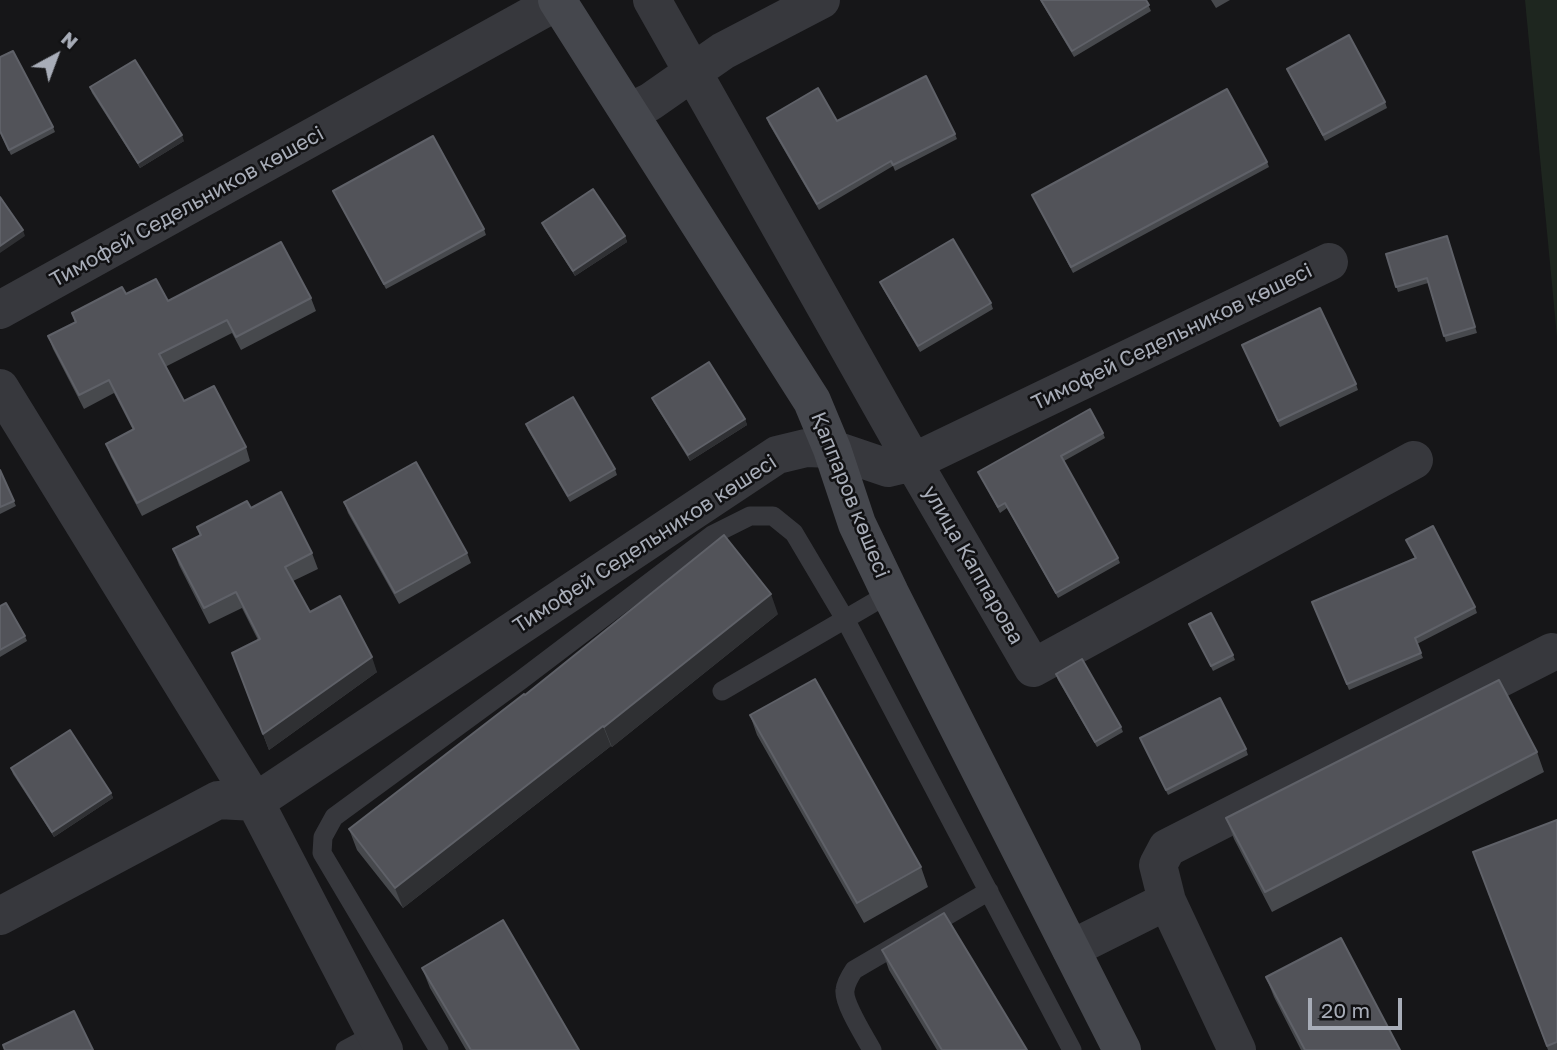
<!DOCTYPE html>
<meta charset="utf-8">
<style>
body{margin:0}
#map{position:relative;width:1557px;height:1050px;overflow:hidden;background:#161618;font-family:"Golos Text",sans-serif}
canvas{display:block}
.north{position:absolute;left:21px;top:21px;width:70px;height:70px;-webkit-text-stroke:5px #111113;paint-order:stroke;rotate:41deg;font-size:19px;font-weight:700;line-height:28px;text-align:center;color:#a8adb8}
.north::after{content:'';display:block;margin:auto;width:24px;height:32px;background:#a8adb8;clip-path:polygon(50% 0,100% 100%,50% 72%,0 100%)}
.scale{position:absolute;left:1308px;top:998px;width:94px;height:32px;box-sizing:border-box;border:4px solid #a8adb8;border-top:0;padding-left:9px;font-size:21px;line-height:24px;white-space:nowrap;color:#a8adb8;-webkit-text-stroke:5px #111113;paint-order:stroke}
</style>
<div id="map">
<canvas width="1557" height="1050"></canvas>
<div class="north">N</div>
<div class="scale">20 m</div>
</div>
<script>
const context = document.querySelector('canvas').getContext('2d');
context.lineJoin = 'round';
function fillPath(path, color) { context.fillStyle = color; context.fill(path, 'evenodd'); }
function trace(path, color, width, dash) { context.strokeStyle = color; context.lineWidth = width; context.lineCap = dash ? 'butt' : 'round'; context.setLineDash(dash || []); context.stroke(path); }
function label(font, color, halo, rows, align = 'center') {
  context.font = font + ' "Golos Text",sans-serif'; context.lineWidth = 5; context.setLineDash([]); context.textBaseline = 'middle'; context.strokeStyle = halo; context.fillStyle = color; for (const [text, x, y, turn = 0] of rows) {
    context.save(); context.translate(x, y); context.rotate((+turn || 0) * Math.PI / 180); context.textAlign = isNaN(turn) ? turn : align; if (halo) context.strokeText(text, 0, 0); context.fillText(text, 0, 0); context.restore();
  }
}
fillPath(new Path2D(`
 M1525,0H1557V337Z`), '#1e261f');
trace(new Path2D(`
 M722,691L890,593
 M345,1050L375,1034
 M439,1050L322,853L323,837L334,817L521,680L712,535L750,516H773L794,533L845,619L1072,1050
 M872,1050C865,1037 843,1003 845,990C846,982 850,976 854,970L989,891`), '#37383d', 19);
trace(new Path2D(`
 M652,0L913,462L1033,668L1414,460
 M629,112L650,102L723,51L821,0
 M0,310L558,1
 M0,388L255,802L384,1050
 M0,916L218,800L255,802L777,455L806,448L832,449L888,468L913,462L1329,262
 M1071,949L1167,901
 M1237,1050L1167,901L1158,865L1167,848L1552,652`), '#37383d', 38);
trace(new Path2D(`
 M557,0L812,401L832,449L857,524L890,593L1122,1050`), '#45474d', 38);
fillPath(new Path2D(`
 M1040,0H1146L1151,11L1074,57Z
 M1211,0H1230L1216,8Z
 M0,57L53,127L55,132L11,155L0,133Z
 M1287,69L1385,102L1387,108L1325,141Z
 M90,87L184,141L140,168L92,93Z
 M767,118L837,121L955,134L957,139L895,171L893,166L819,210L769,124Z
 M1267,162L1269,167L1073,273L1032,195Z
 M333,191L484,229L486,235L386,289Z
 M542,223L625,236L627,242L575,276L544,228Z
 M1447,236L1477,333L1446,342L1428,283L1398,292L1386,254Z
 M880,282L991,303L993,309L920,352L882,287Z
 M126,294L168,301L311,298L316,311L241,350L232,333L165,367L184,401L246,447L250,461L142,516L111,457L106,444L133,430L114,393L84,409L53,349L48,336L75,322L72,313Z
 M1242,345L1356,384L1358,390L1280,427Z
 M652,398L745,419L747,425L690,461L654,403Z
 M526,424L615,469L617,475L570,502L528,430Z
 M1103,433L1105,438L1064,461L1118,558L1120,563L1058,598L1007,508L1000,513L978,472Z
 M0,470L16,506L0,514Z
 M344,502L467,553L471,563L399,604L348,513Z
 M251,508L312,553L318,569L293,581L310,612L377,672L269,750L232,653L258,640L242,608L209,624L179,565L173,549L200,536L197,527Z
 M1406,540L1475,607L1477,613L1417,644L1423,658L1349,690L1312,602L1415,558Z
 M0,606L25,636L27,641L0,657Z
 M778,614L612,747L611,746L403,908L357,850L349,829L525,695Z
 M1189,624L1233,655L1235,660L1213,671Z
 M1056,674L1121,727L1123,732L1097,747L1058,680Z
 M750,715L921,867L928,887L864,923L757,735Z
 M1140,738L1246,749L1248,755L1168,795Z
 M1537,752L1544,772L1272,912L1234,839L1226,818Z
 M11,768L111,793L113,798L54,837L13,774Z
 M1557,820V1050H1548L1473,852Z
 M882,950L1027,1050H937L889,970Z
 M422,968L579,1050H466L430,988Z
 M1266,977L1400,1050H1301L1274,997Z`), '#47494d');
fillPath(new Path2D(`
 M182,135L184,141L140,168L138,163Z
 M23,230L25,236L0,253V246Z
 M625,236L627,242L575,276L573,271Z
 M745,419L747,425L690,461L688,455Z
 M771,594L778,614L612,747L604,727Z
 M372,657L377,672L269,750L263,734Z
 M603,726L611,746L403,908L395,888Z
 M111,793L113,798L54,837L52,832Z`), '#2f3033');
const building = new Path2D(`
 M1041,0H1146L1149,5L1072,51Z
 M1349,35L1385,102L1323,135L1287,69Z
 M13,51L53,127L9,150L0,131V57Z
 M135,60L182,135L138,163L90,87Z
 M926,76L955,134L893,165L891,161L817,204L767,118L818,88L837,121Z
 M1227,89L1267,162L1071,267L1032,195Z
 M433,136L484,229L384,284L333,191Z
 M593,189L625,236L573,271L542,223Z
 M0,197L23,230L0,246Z
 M1447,236L1475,327L1444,336L1427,278L1396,287L1386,254Z
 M953,239L991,303L918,346L880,282Z
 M281,242L311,298L236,337L227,320L159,354L184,401L214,386L246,447L137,503L106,444L134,429L109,380L79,395L48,336L76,322L72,313L122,287L126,294L156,279L168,301Z
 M1320,308L1356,384L1278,421L1242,345Z
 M709,362L745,419L688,455L652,398Z
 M573,397L615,469L568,496L526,424Z
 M1090,409L1103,433L1061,456L1118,558L1056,593L1005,503L998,507L978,472Z
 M416,462L467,553L395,593L344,502Z
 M0,470L14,501L0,507Z
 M281,492L312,553L285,567L310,612L340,596L372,657L263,734L232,653L260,639L236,592L204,608L173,549L201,535L197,527L247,501L251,508Z
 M1433,526L1475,607L1415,638L1421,653L1347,684L1312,602L1416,558L1406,540Z
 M724,535L771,594L604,727L603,726L395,888L349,829L524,694L525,695Z
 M6,603L25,636L0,650V606Z
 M1211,613L1233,655L1211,666L1189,624Z
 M1082,659L1121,727L1095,742L1056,674Z
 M815,679L921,867L857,903L750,715Z
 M1499,680L1537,752L1265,892L1226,818Z
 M1220,698L1246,749L1166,790L1140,738Z
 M70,730L111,793L52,832L11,768Z
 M1557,820V1042L1547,1046L1473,852Z
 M944,913L1027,1050H942L882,950Z
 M503,920L579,1050H471L422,968Z
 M1341,938L1400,1050H1305L1266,977Z
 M74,1011L93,1050H5L3,1045Z`);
fillPath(building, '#525359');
trace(building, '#5f6168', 2);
label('21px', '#a8adb8', '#111113', [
 ["Тимофей Седельников көшесі",187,207,-29],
 ["Тимофей Седельников көшесі",1172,337,-26],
 ["Қаппаров көшесі",850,495,68],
 ["Тимофей Седельников көшесі",645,544,-33],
 ["улица Каппарова",973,565,60]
]);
</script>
